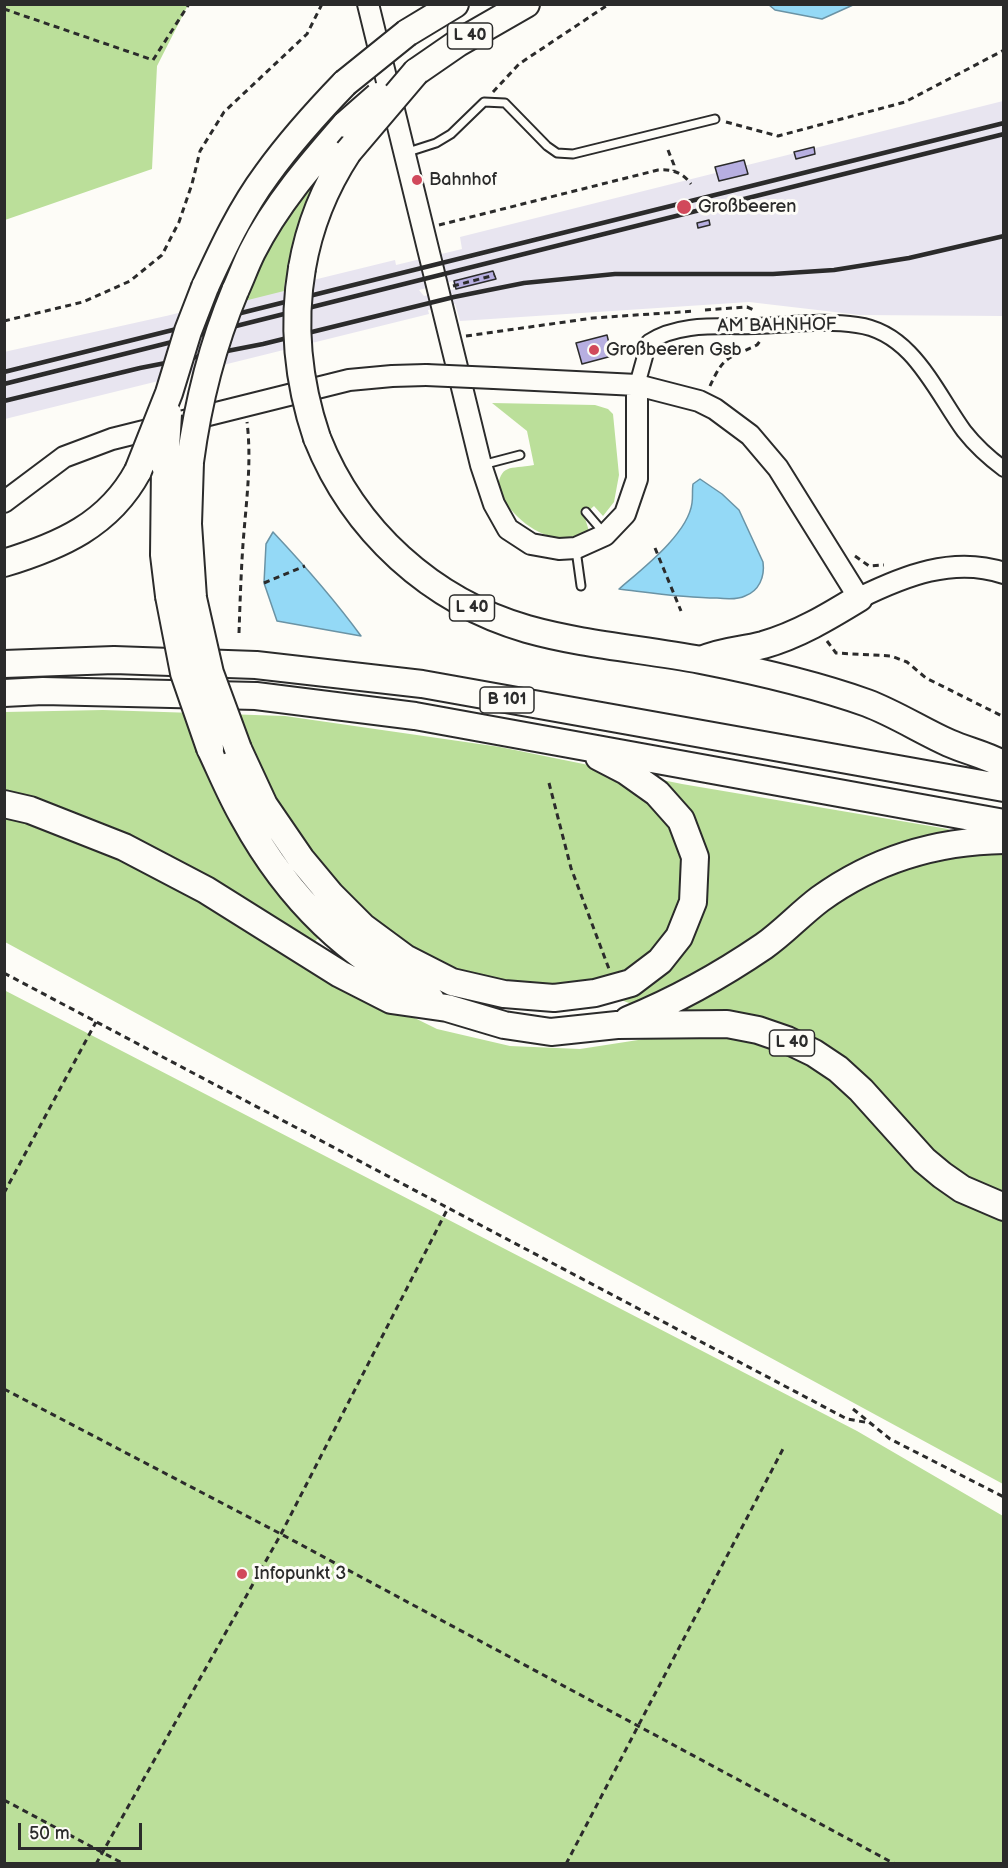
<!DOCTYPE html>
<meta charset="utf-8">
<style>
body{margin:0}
#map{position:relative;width:1008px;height:1868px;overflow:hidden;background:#fdfcf7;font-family:"Balsamiq Sans",sans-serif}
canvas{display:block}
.frame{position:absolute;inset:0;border:6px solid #2b2b2b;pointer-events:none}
.scale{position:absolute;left:18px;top:1823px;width:124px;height:27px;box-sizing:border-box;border:3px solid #2b2b2b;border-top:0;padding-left:8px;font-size:18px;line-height:21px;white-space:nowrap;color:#2b2b2b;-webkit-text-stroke:4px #fdfcf7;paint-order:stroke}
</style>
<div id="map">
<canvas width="1008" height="1868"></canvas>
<div class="frame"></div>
<div class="scale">50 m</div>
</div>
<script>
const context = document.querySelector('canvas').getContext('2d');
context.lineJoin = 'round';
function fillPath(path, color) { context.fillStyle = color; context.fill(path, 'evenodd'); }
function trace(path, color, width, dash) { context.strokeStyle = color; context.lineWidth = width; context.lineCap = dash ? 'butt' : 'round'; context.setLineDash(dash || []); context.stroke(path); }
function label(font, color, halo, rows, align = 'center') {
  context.font = font + ' "Balsamiq Sans",sans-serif'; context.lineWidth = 6; context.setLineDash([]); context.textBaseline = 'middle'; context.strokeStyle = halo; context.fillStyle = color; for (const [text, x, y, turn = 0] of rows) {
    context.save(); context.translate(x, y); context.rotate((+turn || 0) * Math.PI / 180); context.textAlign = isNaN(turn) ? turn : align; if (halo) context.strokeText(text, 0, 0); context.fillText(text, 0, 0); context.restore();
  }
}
fillPath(new Path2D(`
 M1003,101V316L860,315L749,302L460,321L455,304L428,310L429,314L5,419L4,352L166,316L395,260L396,265L462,249L460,237ZM453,281L455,289L424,296L419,290Z`), '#e8e5f0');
fillPath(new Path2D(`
 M4,5H188L157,66L152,169L5,220Z
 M334,149L290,280L285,281L284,291L244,301L260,259L290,207Z
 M492,403L595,405L608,409L613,414L619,475L614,502L603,516L594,506L584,515L589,531C548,550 520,524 497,492C501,462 509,470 534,465L527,431Z
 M103,710L285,716L500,747L682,784L948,829L970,850L1003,848V1195L984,1188L940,1161L852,1068L626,1002L590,984L503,985L427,957L353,907L313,943L5,796V712Z
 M4,816L70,836L190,892L360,991L437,1029L510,1046L580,1049L651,1038L722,1033L786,1052L827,1076L864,1112L918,1172L953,1196L1003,1220V1484L5,942Z
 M4,990L857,1431L1003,1516V1863H5Z`), '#bbdf9a');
const water = new Path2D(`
 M769,5H853L822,19L775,10Z
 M700,479L722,494L739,510L763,562C765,577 759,591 745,596C737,600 726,599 717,598C684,598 652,593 619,589C642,569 688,534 692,503C693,497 692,490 693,484Z
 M273,532C304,565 334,599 361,636L277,621L264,583L266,544Z`);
fillPath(water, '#94d9f6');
trace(water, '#6a93a5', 1.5);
const building = new Path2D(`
 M814,147L815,154L796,159L794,152Z
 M744,160L748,174L719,181L715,167Z
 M709,220L710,225L698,228L697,223Z
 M493,271L496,279L456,289L454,281Z
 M607,335L612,356L582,364L576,343Z`);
fillPath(building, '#b7afe1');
trace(building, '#2b2b2b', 1.5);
const lane = new Path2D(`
 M405,153L436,143L451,134L484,102L505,103L547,146L557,153L573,154L715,119
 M482,465L520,455
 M586,512L604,533
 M576,550L581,586`);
const street = new Path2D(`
 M637,385L649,342C680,322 720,327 756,326C789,325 823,320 857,325C912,332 935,391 964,431C975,445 989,458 1004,469`);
const secondary = new Path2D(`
 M368,4L481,465L494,504L508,529L531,544L559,549L576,548L605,535L625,514L637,479V385
 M494,378L637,385L699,401L715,409L750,435L778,468L859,598C904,576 953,556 1004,573
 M4,502L64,457L112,439L349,380L392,376L426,375`);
const highway = new Path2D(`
 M407,33L455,4
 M416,72L458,43L526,4
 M302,268C309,227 325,187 348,152
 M205,287C223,248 241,209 267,174C290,142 317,112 345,83
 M235,291C241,278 246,264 252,252C276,204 312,163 346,124
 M317,438C354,531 431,601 527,629C584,645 643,649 701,660C757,671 814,684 867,703C896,714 922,731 949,743C967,751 987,755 1004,765
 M190,462L188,524L193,598
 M165,466L164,555L169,596
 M4,563C60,546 109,525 138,471
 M701,660C724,650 740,651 763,645C798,635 828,617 859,598
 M4,664L114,660L256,665L422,684L1004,788
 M4,693L43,691L256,696L415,716L1004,823
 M210,748C221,771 231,796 244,818C290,902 348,955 431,1000
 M238,749L264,805L301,859L331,895L363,927L405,958L452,982L504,994L554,998L595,993L631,983L660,961L679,937L693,902L695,857L681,820L657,793L626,771L599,757
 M4,804L30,810L124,847L206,890L340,974L391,1000L447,1008L504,1025L551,1032L617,1025L727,1024L758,1030L787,1040L814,1053L838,1069L861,1090L924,1160L942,1175L962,1189L1004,1207
 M628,1020C677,1000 720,976 764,946C784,932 800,914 820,899C874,860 937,841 1004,840`);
trace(lane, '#2b2b2b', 11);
trace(street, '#2b2b2b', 18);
trace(secondary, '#2b2b2b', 24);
trace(highway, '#2b2b2b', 30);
trace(new Path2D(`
 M4,9L153,60L189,4
 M493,92L519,64L609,4
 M726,122L778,136L905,102L1004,50
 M668,150L674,165V171
 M439,225L658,170C672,169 682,172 691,184
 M453,286L495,275
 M705,310L747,307L754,310
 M4,321L83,302L130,281L162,255L179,222L192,184L200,151L224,112L307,34L322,4
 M466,336L593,318L695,311
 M710,386C724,355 728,359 757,345L760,341
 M655,548L681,611
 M855,556L869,566L884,565
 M264,583L305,566
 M239,633C240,603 241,573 243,544C246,503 252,463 247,422
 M827,641L836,653L891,656L907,662L926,678L1004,717
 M549,783L571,868L609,969
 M4,973L847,1419L870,1423
 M4,1193L96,1022
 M4,1389L281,1534L895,1864
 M853,1409L890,1439L1004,1497
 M4,1800L124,1864
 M96,1864L281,1534L448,1208
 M566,1864L784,1447`), '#2b2b2b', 3, [6, 4.5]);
trace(lane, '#fdfcf7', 7);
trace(street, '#fdfcf7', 14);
trace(secondary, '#fdfcf7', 20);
trace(highway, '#fdfcf7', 26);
trace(new Path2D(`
 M4,372L1004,123
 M4,384L1004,134
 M4,401L140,368L263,344L454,297L524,283L615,274H773L834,270L909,258L1004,236`), '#2b2b2b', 4.5);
const secondaryBridge = new Path2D(`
 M426,375L494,378`);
const highwayBridge = new Path2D(`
 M345,83L407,33
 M346,124L378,96
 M348,152L416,72
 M302,268C292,326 298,382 317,438
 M190,462C198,402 212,346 235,291
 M165,466L168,414
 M138,471L169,393L188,331L205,287
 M169,596L184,673L210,748
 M193,598L210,673L238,749`);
trace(secondaryBridge, '#2b2b2b', 24, []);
trace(highwayBridge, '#2b2b2b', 30, []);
trace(secondaryBridge, '#fdfcf7', 20);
trace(highwayBridge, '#fdfcf7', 26);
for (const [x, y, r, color] of [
 [417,180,6,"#d1495b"],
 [684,207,8,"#d1495b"],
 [594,350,6,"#d1495b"],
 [242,1574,6,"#d1495b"]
]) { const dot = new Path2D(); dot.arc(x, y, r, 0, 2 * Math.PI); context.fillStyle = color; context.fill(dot); trace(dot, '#fdfcf7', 2); }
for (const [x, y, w] of [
 [470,36,45],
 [472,608,45],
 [507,700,54],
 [792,1043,45]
]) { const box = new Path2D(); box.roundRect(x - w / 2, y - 13, w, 26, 4.5); context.fillStyle = '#fdfcf7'; context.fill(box); trace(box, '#2b2b2b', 1.5); }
label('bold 16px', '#2b2b2b', null, [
 ["L 40",470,36],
 ["L 40",472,608],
 ["B 101",507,700],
 ["L 40",792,1043]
]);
label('18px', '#2b2b2b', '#fdfcf7', [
 ["Bahnhof",429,180],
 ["Großbeeren",698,207],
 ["Großbeeren Gsb",606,350],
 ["Infopunkt 3",254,1574]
], 'left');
label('18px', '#2b2b2b', '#fdfcf7', [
 ["AM BAHNHOF",777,326,-1]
]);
</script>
